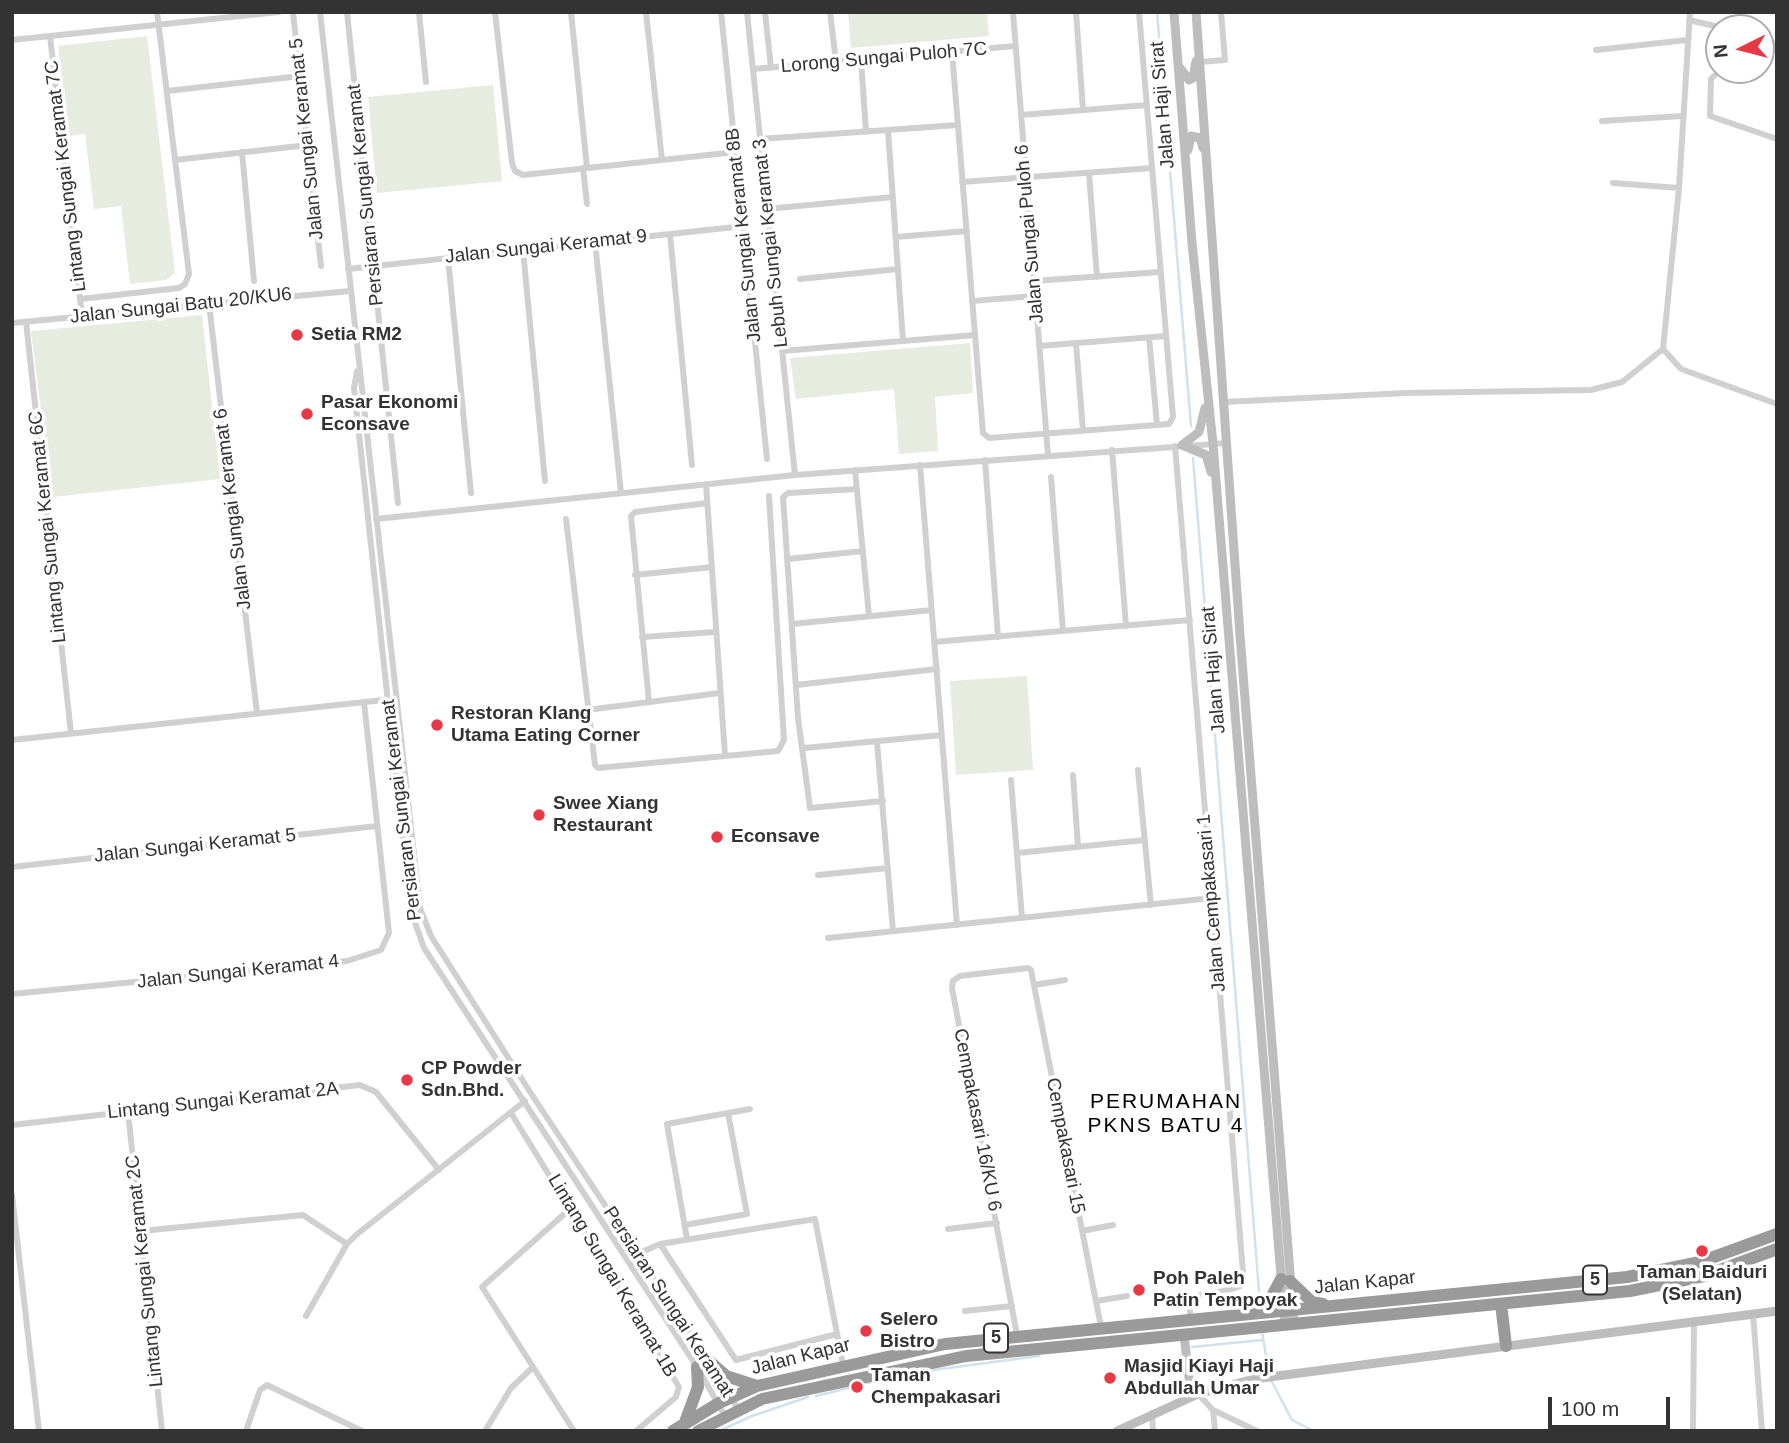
<!DOCTYPE html>
<style>
body{margin:0}
#map{position:relative;width:1789px;height:1443px;overflow:hidden;background:#fff;font-family:Arial,sans-serif}
canvas{display:block}
.frame{position:absolute;inset:0;border:14px solid #333;pointer-events:none}
.north{position:absolute;left:1705px;top:14px;width:70px;height:70px;box-sizing:border-box;background:#fff;border:2px solid #adadad;border-radius:50%;rotate:264deg;font-size:19px;font-weight:700;line-height:28px;text-align:center;color:#333}
.north::after{content:'';display:block;margin:auto;width:24px;height:32px;background:#e63946;clip-path:polygon(50% 0,100% 100%,50% 72%,0 100%)}
.scale{position:absolute;left:1548px;top:1397px;width:122px;height:32px;box-sizing:border-box;border:4px solid #333;border-top:0;padding-left:9px;font-size:21px;line-height:24px;white-space:nowrap;color:#333;-webkit-text-stroke:5px #fff;paint-order:stroke}
</style>
<div id="map">
<canvas width="1789" height="1443"></canvas>
<div class="frame"></div>
<div class="north">N</div>
<div class="scale">100 m</div>
</div>
<script>
const context = document.querySelector('canvas').getContext('2d');
context.lineJoin = 'round';
function fillPath(path, color) { context.fillStyle = color; context.fill(path, 'evenodd'); }
function trace(path, color, width, dash) { context.strokeStyle = color; context.lineWidth = width; context.lineCap = dash ? 'butt' : 'round'; context.setLineDash(dash || []); context.stroke(path); }
function label(font, color, halo, rows, align = 'center') {
  context.font = font + ' Arial,sans-serif'; context.lineWidth = 7; context.setLineDash([]); context.textBaseline = 'middle'; context.strokeStyle = halo; context.fillStyle = color; for (const [text, x, y, turn = 0] of rows) {
    context.save(); context.translate(x, y); context.rotate((+turn || 0) * Math.PI / 180); context.textAlign = isNaN(turn) ? turn : align; if (halo) context.strokeText(text, 0, 0); context.fillText(text, 0, 0); context.restore();
  }
}
fillPath(new Path2D(`
 M848,12H987L989,36L851,48Z
 M147,36L175,273L166,280L130,284L121,206L94,209L85,134L69,136L58,46Z
 M493,85L502,181L377,193L368,97Z
 M202,315L220,479L52,497L31,331Z
 M970,343L973,393L935,397L938,451L899,454L894,389L796,399L790,358Z
 M1027,676L1033,770L956,775L950,681Z`), '#e6ecdf');
trace(new Path2D(`
 M1157,12L1191,426
 M1193,458L1260,1304
 M1262,1332L1269,1373
 M1192,1347L1262,1340
 M933,1370L1039,1356
 M903,1376L928,1371
 M1271,1380L1292,1420L1314,1431
 M867,1383L886,1379
 M816,1396L860,1385
 M719,1431L752,1416L808,1397`), '#cfe2ee', 2.5);
trace(new Path2D(`
 M293,12L321,266
 M320,12L420,908L431,936L532,1095L707,1359
 M347,12L398,503
 M419,12L426,82
 M495,12L512,163L515,171L523,175L736,152
 M571,12L587,168
 M646,12L662,160
 M721,12L767,459
 M747,12L795,475
 M765,12L771,68
 M830,12L836,62
 M1013,12L1048,455
 M1076,12L1083,110
 M1689,20L1723,28
 M50,36L82,316
 M1761,39L1777,44
 M12,40L279,12
 M1596,50L1687,40
 M952,52L983,433L989,438L1169,424L1173,417L1139,12
 M861,60L866,132
 M1200,62L1225,60L1221,12
 M753,69L1015,46
 M1714,76L1711,79L1710,116L1777,139
 M167,91L300,76
 M1021,115L1147,105
 M1602,121L1682,116
 M888,130L903,341
 M760,139L958,125
 M242,152L254,281
 M175,160L308,145
 M583,168L587,204
 M1089,173L1097,277
 M962,182L1152,168
 M1613,183L1679,188
 M767,209L893,197
 M670,234L692,465
 M896,237L967,231
 M595,242L621,493
 M523,250L545,481
 M448,258L471,493
 M348,269L744,226
 M800,279L898,269
 M1034,281L1160,272
 M80,299L179,288L185,284L189,274L157,12
 M972,301L1035,296
 M209,304L257,713
 M26,322L71,733
 M12,323L350,291
 M1149,337L1157,425
 M1076,343L1083,431
 M1039,346L1166,336
 M1663,349L1681,369L1777,404
 M782,351L975,335
 M357,371L354,388L406,869L411,911L424,948L697,1367L725,1416
 M1224,402L1406,393L1591,390L1622,382L1663,349L1679,188L1690,12
 M1175,446L1243,1272L1240,1286C1223,1294 1205,1291 1190,1299V1320
 M1112,450L1126,626
 M985,460L998,637
 M920,465L957,925
 M855,470L869,616
 M1051,477L1063,631
 M706,484L725,755
 M857,489L788,493L783,497L798,718L810,808L883,801
 M376,519L795,475L1227,443
 M566,519L595,765L598,768L778,751L784,740L769,496
 M788,559L863,551
 M635,575L712,567
 M792,624L932,610
 M642,637L716,632
 M934,642L1190,620
 M796,685L937,669
 M649,702L631,516L635,512L707,503
 M587,710L720,693
 M12,740L393,699
 M877,742L893,931
 M804,748L942,735
 M1138,770L1151,905
 M1073,775L1078,847
 M1011,780L1022,918
 M1017,853L1145,840
 M12,867L377,826
 M818,875L888,868
 M828,938L1212,898
 M1034,985L1065,980
 M12,994L347,961L381,950L389,933L364,702
 M128,1112L162,1431
 M511,1113L679,1387L676,1397L636,1431
 M12,1125L360,1085L376,1092L439,1170
 M12,1195L39,1431
 M571,1208L482,1287L574,1431
 M685,1225L747,1214L728,1113
 M948,1229L997,1223
 M141,1231L303,1215L347,1244
 M1082,1231L1113,1225
 M687,1239L667,1124L750,1109
 M660,1244L736,1360L837,1334
 M635,1255L660,1244L815,1219L843,1365
 M1096,1301L1127,1296
 M965,1311L1012,1306
 M1753,1314L1762,1431
 M306,1316L347,1244L356,1235L525,1101
 M1017,1335L952,988L953,981L960,976L1028,968L1031,970L1101,1327
 M716,1374L738,1409
 M1198,1394L1213,1410L1257,1431
 M1213,1410L1215,1431
 M1152,1413L1153,1431
 M246,1431L260,1390L267,1385L362,1431
 M485,1431L511,1388L532,1368
 M1693,1431L1694,1322`), '#d0d0d0', 6);
trace(new Path2D(`
 M1174,12L1192,243L1213,444L1285,1325
 M1196,12L1240,635L1294,1324
 M1180,68L1189,80L1193,78L1196,61
 M1188,150L1191,136L1200,138L1203,148
 M1182,445L1206,455L1211,472
 M1182,445L1199,432L1205,408
 M1184,1335L1190,1387L1198,1394
 M1117,1431L1198,1394L1254,1379L1777,1311`), '#bdbdbd', 9);
trace(new Path2D(`
 M1290,1281L1312,1302L1323,1304
 M1501,1304L1506,1346
 M1252,1312L1268,1303L1281,1279
 M707,1359L726,1376L757,1386
 M685,1422L698,1387L697,1367
 M673,1431L719,1403L757,1386L945,1344L1627,1277L1700,1262L1777,1234
 M698,1431L762,1399L966,1356L1630,1291L1704,1276L1777,1249`), '#9a9a9a', 12);
for (const [x, y, r, color] of [
 [297,335,7,"#e63946"],
 [307,414,7,"#e63946"],
 [437,725,7,"#e63946"],
 [539,815,7,"#e63946"],
 [717,837,7,"#e63946"],
 [407,1080,7,"#e63946"],
 [1702,1251,7,"#e63946"],
 [1139,1290,7,"#e63946"],
 [866,1331,7,"#e63946"],
 [1110,1378,7,"#e63946"],
 [857,1387,7,"#e63946"]
]) { const dot = new Path2D(); dot.arc(x, y, r, 0, 2 * Math.PI); context.fillStyle = color; context.fill(dot); trace(dot, '#fff', 2.5); }
for (const [x, y, w] of [
 [1595,1280,24],
 [996,1338,24]
]) { const box = new Path2D(); box.roundRect(x - w / 2, y - 14.5, w, 29, 5); context.fillStyle = '#fff'; context.fill(box); trace(box, '#333', 2); }
label('bold 18px', '#333', null, [
 ["5",1595,1280],
 ["5",996,1338]
]);
label('19px', '#333', '#fff', [
 ["Lorong Sungai Puloh 7C",884,58,-5],
 ["Jalan Haji Sirat",1163,105,-95],
 ["Jalan Sungai Keramat 5",307,139,-96],
 ["Lintang Sungai Keramat 7C",66,176,-97],
 ["Persiaran Sungai Keramat",366,195,-96],
 ["Jalan Sungai Puloh 6",1030,234,-95],
 ["Jalan Sungai Keramat 8B",744,235,-96],
 ["Lebuh Sungai Keramat 3",771,243,-96],
 ["Jalan Sungai Keramat 9",546,247,-6],
 ["Jalan Sungai Batu 20/KU6",181,306,-6],
 ["Jalan Sungai Keramat 6",233,509,-97],
 ["Lintang Sungai Keramat 6C",48,527,-96],
 ["Jalan Haji Sirat",1214,670,-95],
 ["Persiaran Sungai Keramat",402,810,-97],
 ["Jalan Sungai Keramat 5",195,846,-6],
 ["Jalan Cempakasari 1",1212,903,-95],
 ["Jalan Sungai Keramat 4",238,972,-6],
 ["Lintang Sungai Keramat 2A",223,1101,-6],
 ["Cempakasari 16/KU 6",977,1120,79],
 ["Cempakasari 15",1065,1146,79],
 ["Lintang Sungai Keramat 2C",145,1271,-96],
 ["Lintang Sungai Keramat 1B",612,1276,59],
 ["Jalan Kapar",1365,1283,-6],
 ["Persiaran Sungai Keramat",668,1302,57],
 ["Jalan Kapar",801,1357,-14]
]);
label('bold 19px', '#333', '#fff', [
 ["Setia RM2",311,335],
 ["Pasar Ekonomi",321,403],
 ["Econsave",321,425],
 ["Restoran Klang",451,714],
 ["Utama Eating Corner",451,736],
 ["Swee Xiang",553,804],
 ["Restaurant",553,826],
 ["Econsave",731,837],
 ["CP Powder",421,1069],
 ["Sdn.Bhd.",421,1091],
 ["Taman Baiduri",1702,1273,"center"],
 ["(Selatan)",1702,1295,"center"],
 ["Poh Paleh",1153,1279],
 ["Patin Tempoyak",1153,1301],
 ["Selero",880,1320],
 ["Bistro",880,1342],
 ["Masjid Kiayi Haji",1124,1367],
 ["Abdullah Umar",1124,1389],
 ["Taman",871,1376],
 ["Chempakasari",871,1398]
], 'left');
context.letterSpacing = '2px';
label('21px', '#000', '#fff', [
 ["PERUMAHAN",1166,1102],
 ["PKNS BATU 4",1166,1126]
]);
context.letterSpacing = '0px';
</script>
